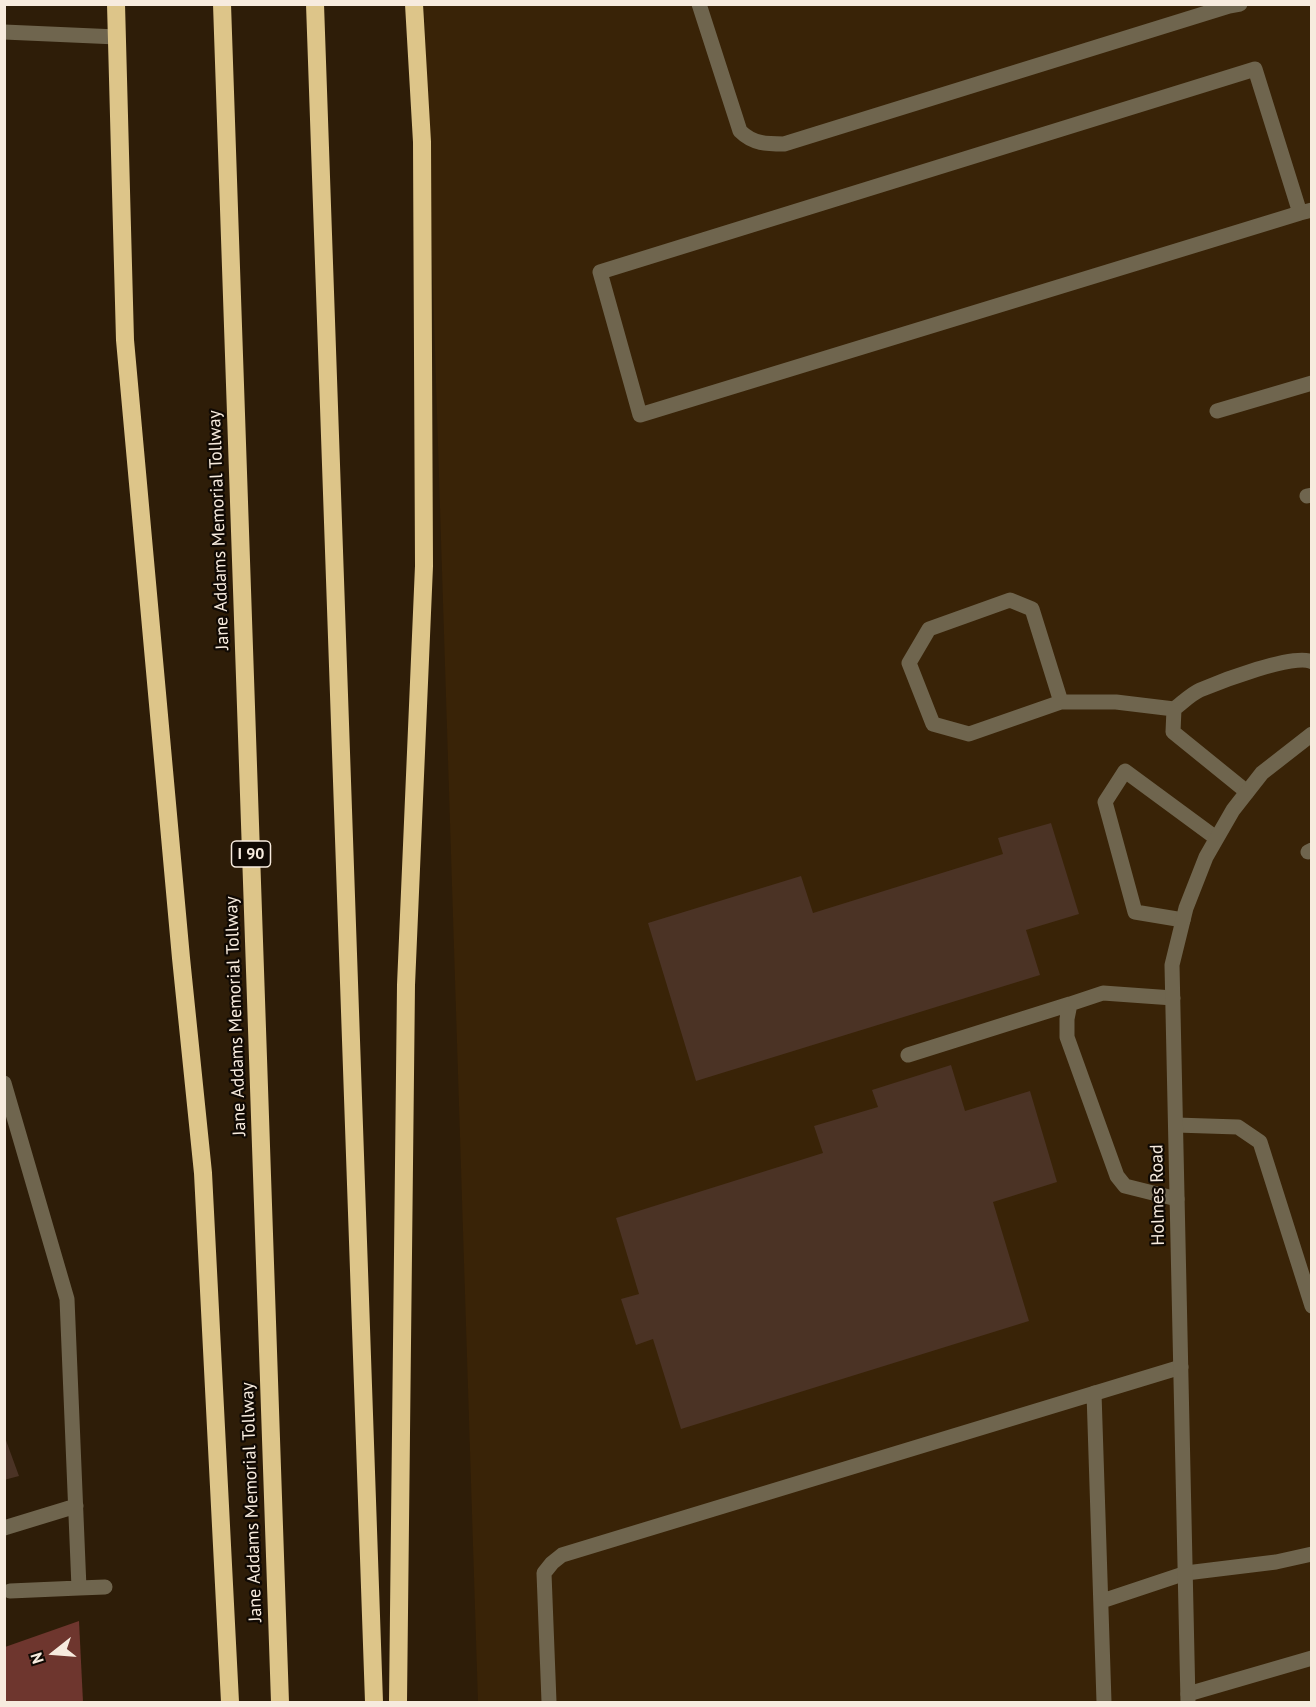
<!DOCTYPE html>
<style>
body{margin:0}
#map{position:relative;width:1316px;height:1707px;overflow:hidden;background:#2e1d08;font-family:"PT Sans",sans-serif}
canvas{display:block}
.frame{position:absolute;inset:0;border:6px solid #f7ebde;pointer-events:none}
.north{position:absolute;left:24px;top:1623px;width:60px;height:60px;-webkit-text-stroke:4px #100903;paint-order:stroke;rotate:253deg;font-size:16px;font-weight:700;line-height:24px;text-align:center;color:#f7ebde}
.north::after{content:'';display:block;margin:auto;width:21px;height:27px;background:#f7ebde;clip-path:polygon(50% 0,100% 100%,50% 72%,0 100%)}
</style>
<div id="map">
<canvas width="1316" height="1707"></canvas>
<div class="frame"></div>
<div class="north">N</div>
</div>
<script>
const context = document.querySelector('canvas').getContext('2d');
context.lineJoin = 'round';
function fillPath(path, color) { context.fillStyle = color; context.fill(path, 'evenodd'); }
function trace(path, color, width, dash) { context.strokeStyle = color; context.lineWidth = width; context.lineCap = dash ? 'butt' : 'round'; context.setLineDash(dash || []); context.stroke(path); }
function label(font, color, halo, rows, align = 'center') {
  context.font = font + ' "PT Sans",sans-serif'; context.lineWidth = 4.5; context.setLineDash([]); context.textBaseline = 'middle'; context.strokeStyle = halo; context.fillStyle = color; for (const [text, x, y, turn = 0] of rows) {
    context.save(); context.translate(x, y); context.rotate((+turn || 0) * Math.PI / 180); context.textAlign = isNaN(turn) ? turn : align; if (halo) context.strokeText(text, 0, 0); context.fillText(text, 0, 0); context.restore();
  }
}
fillPath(new Path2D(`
 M424,5H1311V1702H478Z`), '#392307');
fillPath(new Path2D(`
 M79,1621L83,1702H5V1647Z`), '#6e362e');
fillPath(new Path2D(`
 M1051,823L1079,914L1026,930L1040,975L696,1081L648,923L801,876L813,913L1003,854L998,838Z
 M951,1065L965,1111L1030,1091L1057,1182L993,1202L1029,1321L681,1429L653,1339L636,1345L621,1299L639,1294L616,1218L823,1153L814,1126L878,1107L872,1090Z
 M4,1435L19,1476L4,1480Z`), '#4b3325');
trace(new Path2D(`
 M699,4L740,131C753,144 767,144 784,144L1229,6L1240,4
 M4,32L117,37
 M1300,213L1255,69L600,272L640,415L1212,240L1300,213L1312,210
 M1217,411L1312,383
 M1307,496L1312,495
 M1061,702L1032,609L1010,600L929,629L909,663L933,724L969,734L1061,702H1116L1174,709
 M1247,792L1173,732L1174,709C1182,703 1191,694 1200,690C1219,682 1296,652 1312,662
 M1308,852L1312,850
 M1183,920L1135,912L1105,802L1125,771L1216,838
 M1173,998L1103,993L1070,1004L1067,1019V1037L1117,1176L1125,1186L1177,1199
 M908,1055L1070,1004
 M4,1083L67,1299L79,1588L105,1587
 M1176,1125L1238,1127L1260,1142L1312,1306
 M1094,1393L1104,1702
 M4,1528L76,1506
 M10,1591L79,1588
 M1102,1601L1186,1573L1276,1562L1312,1554
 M1188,1694L1312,1658
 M549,1702L544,1573L552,1563L562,1555L1181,1367`), '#6f654e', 15);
trace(new Path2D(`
 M1188,1702L1172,965L1186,908L1206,857L1233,810L1262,773L1312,734`), '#6f654e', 15);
trace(new Path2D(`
 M116,4L125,340L181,958L203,1173L230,1702
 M222,4L280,1702
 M315,4L374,1702
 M398,1702L406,985L424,566L422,142L414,4`), '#ddc589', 18);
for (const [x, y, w] of [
 [251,854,39]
]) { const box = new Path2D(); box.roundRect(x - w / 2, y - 13, w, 26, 4.5); context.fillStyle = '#100903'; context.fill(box); trace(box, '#f7ebde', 1.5); }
label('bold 16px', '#f7ebde', null, [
 ["I 90",251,854]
]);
label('18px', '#f7ebde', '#100903', [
 ["Jane Addams Memorial Tollway",219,530,-92],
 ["Jane Addams Memorial Tollway",236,1016,-92],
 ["Holmes Road",1158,1195,-91],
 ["Jane Addams Memorial Tollway",252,1502,-92]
]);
</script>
